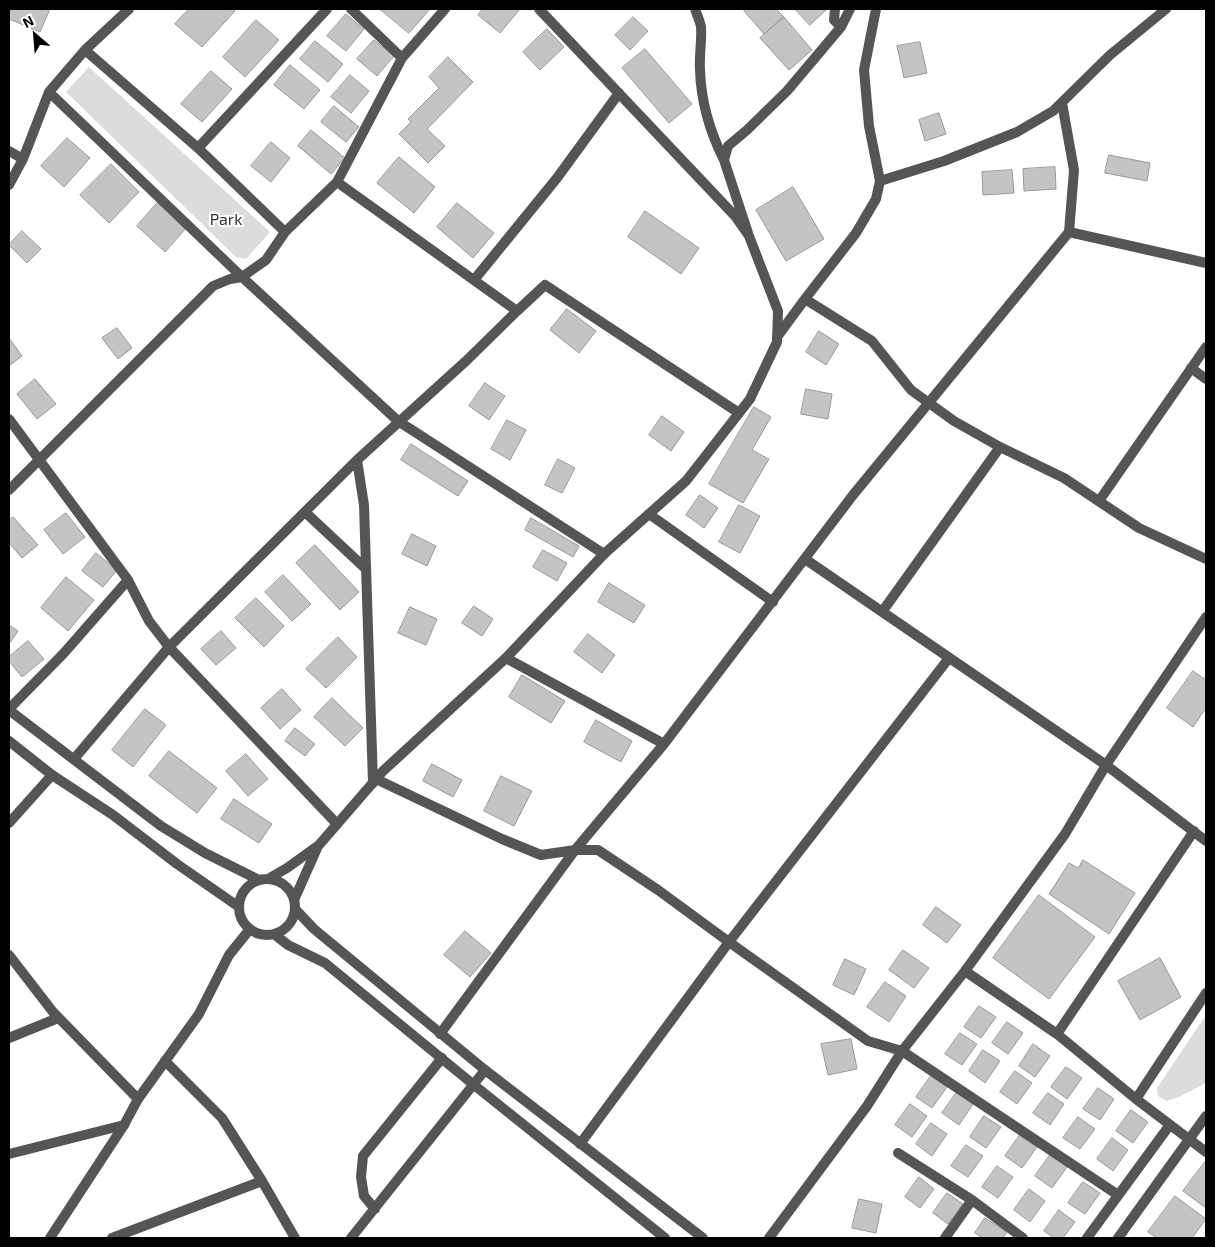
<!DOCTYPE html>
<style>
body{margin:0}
#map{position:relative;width:1215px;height:1247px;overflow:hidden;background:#fff;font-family:"Exo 2",sans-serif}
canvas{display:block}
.frame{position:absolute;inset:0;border:10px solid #000;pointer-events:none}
.north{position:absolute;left:10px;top:10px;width:50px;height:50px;-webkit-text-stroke:4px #fff;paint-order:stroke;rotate:333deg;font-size:14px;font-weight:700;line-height:20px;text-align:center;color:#000}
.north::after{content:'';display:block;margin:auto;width:18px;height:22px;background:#000;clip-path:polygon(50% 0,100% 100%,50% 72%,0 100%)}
</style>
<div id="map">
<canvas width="1215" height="1247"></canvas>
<div class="frame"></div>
<div class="north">N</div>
</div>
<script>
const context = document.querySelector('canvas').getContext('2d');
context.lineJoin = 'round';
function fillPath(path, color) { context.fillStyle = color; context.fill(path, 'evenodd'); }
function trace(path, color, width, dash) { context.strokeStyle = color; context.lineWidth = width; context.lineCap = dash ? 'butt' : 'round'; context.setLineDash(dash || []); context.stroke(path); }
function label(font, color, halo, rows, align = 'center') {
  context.font = font + ' "Exo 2",sans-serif'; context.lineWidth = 4.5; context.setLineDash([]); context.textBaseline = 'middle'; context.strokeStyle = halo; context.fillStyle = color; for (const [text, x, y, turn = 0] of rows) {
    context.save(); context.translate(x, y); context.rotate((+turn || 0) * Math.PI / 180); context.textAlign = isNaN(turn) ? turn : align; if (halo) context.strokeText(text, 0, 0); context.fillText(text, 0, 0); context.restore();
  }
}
fillPath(new Path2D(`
 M89,67L270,232L246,259L236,257L66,92Z
 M1206,1015V1083L1179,1097L1167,1101L1158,1096L1157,1088Z`), '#dcdcdc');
const building = new Path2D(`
 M9,9H50L40,32L9,19Z
 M189,9H233L235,11L202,47L175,24Z
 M380,9H430L409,33Z
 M483,9H520L500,33L478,15Z
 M746,9H776L784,17L764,34L744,11Z
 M795,9H827L810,25Z
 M346,14L364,29L346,51L327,36Z
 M633,17L648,31L630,50L615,35Z
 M784,17L812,50L789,70L760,38Z
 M256,20L279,40L245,77L223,57Z
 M547,29L564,47L540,70L523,52Z
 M374,40L394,56L377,76L357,59Z
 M315,41L343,64L328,82L300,59Z
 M920,42L927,73L904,78L897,46Z
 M645,49L692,104L669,123L622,68Z
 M448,57L473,82L427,129L445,146L428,163L399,134L411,122L408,119L439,88L429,77Z
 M290,65L320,90L304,109L274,85Z
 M211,71L232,89L202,122L181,104Z
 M350,75L369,91L351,113L331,97Z
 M334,106L359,127L346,142L321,122Z
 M939,113L946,134L925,141L919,120Z
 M311,130L345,158L331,174L298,146Z
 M67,138L90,158L64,187L41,166Z
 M271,142L290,158L271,182L251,166Z
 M1109,155L1150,163L1147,181L1105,173Z
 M399,157L435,187L414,213L377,183Z
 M111,164L139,192L109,223L80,195Z
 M1055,167L1056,189L1024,191L1023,169Z
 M1012,170L1014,193L983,195L982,172Z
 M793,187L824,239L786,261L756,210Z
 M159,201L187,227L165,252L137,226Z
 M457,203L494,233L473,258L437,227Z
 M645,211L699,248L681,274L628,237Z
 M22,231L41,249L27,263L9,245Z
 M567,309L596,331L579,353L550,330Z
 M117,328L132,348L118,359L102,338Z
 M819,331L839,344L826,365L806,352Z
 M9,338L22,356L9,366Z
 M35,379L56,404L37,419L17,394Z
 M485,383L505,396L489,420L469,406Z
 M806,389L832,394L828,419L801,414Z
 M754,407L771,417L752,450L769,459L743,503L709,484Z
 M662,416L684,432L671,451L649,435Z
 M507,420L526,430L510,460L491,449Z
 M411,444L468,481L458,496L401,460Z
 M558,459L575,468L562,493L545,485Z
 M700,495L718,508L704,528L686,515Z
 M739,505L760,516L740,553L719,542Z
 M66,513L85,537L63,554L44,530Z
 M13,517L38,545L22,558L9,543V521Z
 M531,518L579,546L573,557L525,530Z
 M412,534L436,546L427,566L402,554Z
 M315,545L359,592L340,610L296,563Z
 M543,550L567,563L557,581L533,567Z
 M96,553L117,570L103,587L82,571Z
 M283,575L311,604L292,621L265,592Z
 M66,577L94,600L68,631L41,608Z
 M609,583L645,605L634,623L598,602Z
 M256,598L284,626L264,647L235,618Z
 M474,606L493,619L482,636L462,623Z
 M410,607L437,619L426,645L398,633Z
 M9,625L18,631L9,644Z
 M221,631L236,648L216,665L201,649Z
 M588,634L615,655L602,673L574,652Z
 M338,637L357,657L326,688L306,669Z
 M28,641L44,659L22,677L9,661V657Z
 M1193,671L1206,680V708L1193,727L1167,708Z
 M522,675L565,701L551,723L509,697Z
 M282,689L301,710L280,729L261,708Z
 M332,698L363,728L345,746L314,717Z
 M145,709L166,725L133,767L112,750Z
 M596,720L632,741L621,762L584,742Z
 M295,728L315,744L305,756L285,741Z
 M169,751L217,788L197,813L149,776Z
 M246,754L268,779L248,796L226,771Z
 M432,764L462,780L453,797L423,781Z
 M501,776L532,791L514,826L484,811Z
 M234,799L272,824L259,843L221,819Z
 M1083,860L1135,893L1109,934L1049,894L1069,863L1078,868Z
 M1039,895L1095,937L1049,999L993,958Z
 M936,907L961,925L947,943L923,925Z
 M465,931L491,953L470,977L444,955Z
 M903,950L929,968L914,988L889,970Z
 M1160,958L1181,997L1140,1020L1118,981Z
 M845,959L866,969L854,995L833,985Z
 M885,982L906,996L889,1022L867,1007Z
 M979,1006L996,1017L981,1038L964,1027Z
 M1007,1022L1023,1033L1008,1054L992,1043Z
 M960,1033L977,1044L962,1065L945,1054Z
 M851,1039L857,1069L828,1075L821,1044Z
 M1033,1044L1050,1056L1035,1077L1019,1066Z
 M983,1050L1000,1061L985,1083L969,1071Z
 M1066,1067L1082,1078L1067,1099L1051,1087Z
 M1015,1071L1032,1083L1017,1104L1000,1092Z
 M931,1076L947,1087L932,1108L916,1097Z
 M1098,1088L1114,1099L1100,1120L1083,1109Z
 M957,1092L973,1104L959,1125L942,1113Z
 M1048,1093L1064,1104L1050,1125L1033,1113Z
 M910,1104L927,1116L912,1137L895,1125Z
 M1131,1110L1148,1122L1133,1143L1116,1131Z
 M984,1116L1001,1127L986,1148L970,1137Z
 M1078,1117L1095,1129L1080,1149L1063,1138Z
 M931,1123L947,1134L932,1156L916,1144Z
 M1020,1135L1037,1147L1022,1168L1005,1156Z
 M1112,1138L1128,1150L1113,1171L1097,1159Z
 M966,1145L983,1156L968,1177L951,1166Z
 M1050,1155L1067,1167L1052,1188L1035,1176Z
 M1205,1162H1206V1208L1183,1191Z
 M997,1166L1013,1177L998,1198L982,1187Z
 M919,1177L934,1189L920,1208L905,1197Z
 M1083,1182L1100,1193L1085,1214L1068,1203Z
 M1029,1189L1045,1201L1030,1222L1014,1210Z
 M947,1193L963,1204L948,1224L933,1213Z
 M1175,1196L1206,1219L1192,1238H1157L1148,1232Z
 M859,1199L882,1204L876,1233L852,1228Z
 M1059,1210L1075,1222L1063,1238H1054L1044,1231Z
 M985,1218L1007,1232L1003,1238H983L975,1233Z`);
fillPath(building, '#c4c4c4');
trace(building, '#999', 1);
trace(new Path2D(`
 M351,9L402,58
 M695,9C697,15 700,21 701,27C702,41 699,56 700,70C701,102 710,132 724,160
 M835,9L834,20L841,27
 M85,50L198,148L285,232
 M49,92L242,277L398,421L604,554
 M198,148L327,9
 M9,151L23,159
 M880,181L944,161L1017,132L1053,111L1110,55L1166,9
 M337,182L517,311
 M9,185L23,159L49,92L85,50L129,9
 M1069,232L1206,263
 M748,233L724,160L728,146L747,130L787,91L841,27L850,9
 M474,280L557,178L619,93
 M805,299L872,341L911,390L954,421L1000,447L1064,478L1139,528L1206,559
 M777,337L805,299L856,233L876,199L880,181L869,126L864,70L876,9
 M1191,368L1206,379
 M9,419L128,580L149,621L169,647L337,824
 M357,460L364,505L373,783
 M9,490L213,286L230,279L242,277L266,260L285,232L337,182L402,58L445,9
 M1099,501L1206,347
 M305,512L366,569
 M649,514L773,602
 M805,559L1106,765L1206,841
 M882,612L1000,447
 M506,658L664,744
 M9,709L64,653L128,580
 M74,759L169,647L357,460L466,361L517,311L545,285L739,413
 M376,779L502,839L541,855L575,850H598L658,890L729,942L868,1041L902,1051L1118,1195
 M9,823L52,775
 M9,955L53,1012L138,1099
 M965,971L1057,1034L1136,1099L1206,1152
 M440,1034L575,850L664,744L853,495L1069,232L1074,170L1062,103
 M1057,1034L1194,831
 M9,1038L58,1018
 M165,1061L222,1118L262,1181L295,1238
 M1136,1099L1206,993
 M580,1144L729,942L949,658
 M898,1153L972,1200L1023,1238
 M9,1154L124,1125
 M375,1209L364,1196L361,1177L363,1156L442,1058
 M112,1238L262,1181
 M351,1238L485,1070
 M769,1238L867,1106L902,1051L965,971L1065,834L1106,765L1206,617
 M945,1238L972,1200
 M1087,1238L1169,1126
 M1118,1238L1206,1116`), '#555', 10);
trace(new Path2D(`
 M9,710L161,826L205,853L259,880
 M9,741L52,775L113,815L177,864L239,907
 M268,879L287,868L319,845L383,771L506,658L604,554L686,481L750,399L777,342L778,311L749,236L735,216L539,9
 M239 907a28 28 0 1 1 56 0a28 28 0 1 1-56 0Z
 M294,900L318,846
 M295,909L314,929L485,1070L703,1238
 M274,934L288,945L325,963L474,1085L665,1238
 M50,1238L124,1125L138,1099L199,1014L229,955L250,929`), '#555', 10);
label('16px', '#333', '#fff', [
 ["Park",226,220]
]);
</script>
